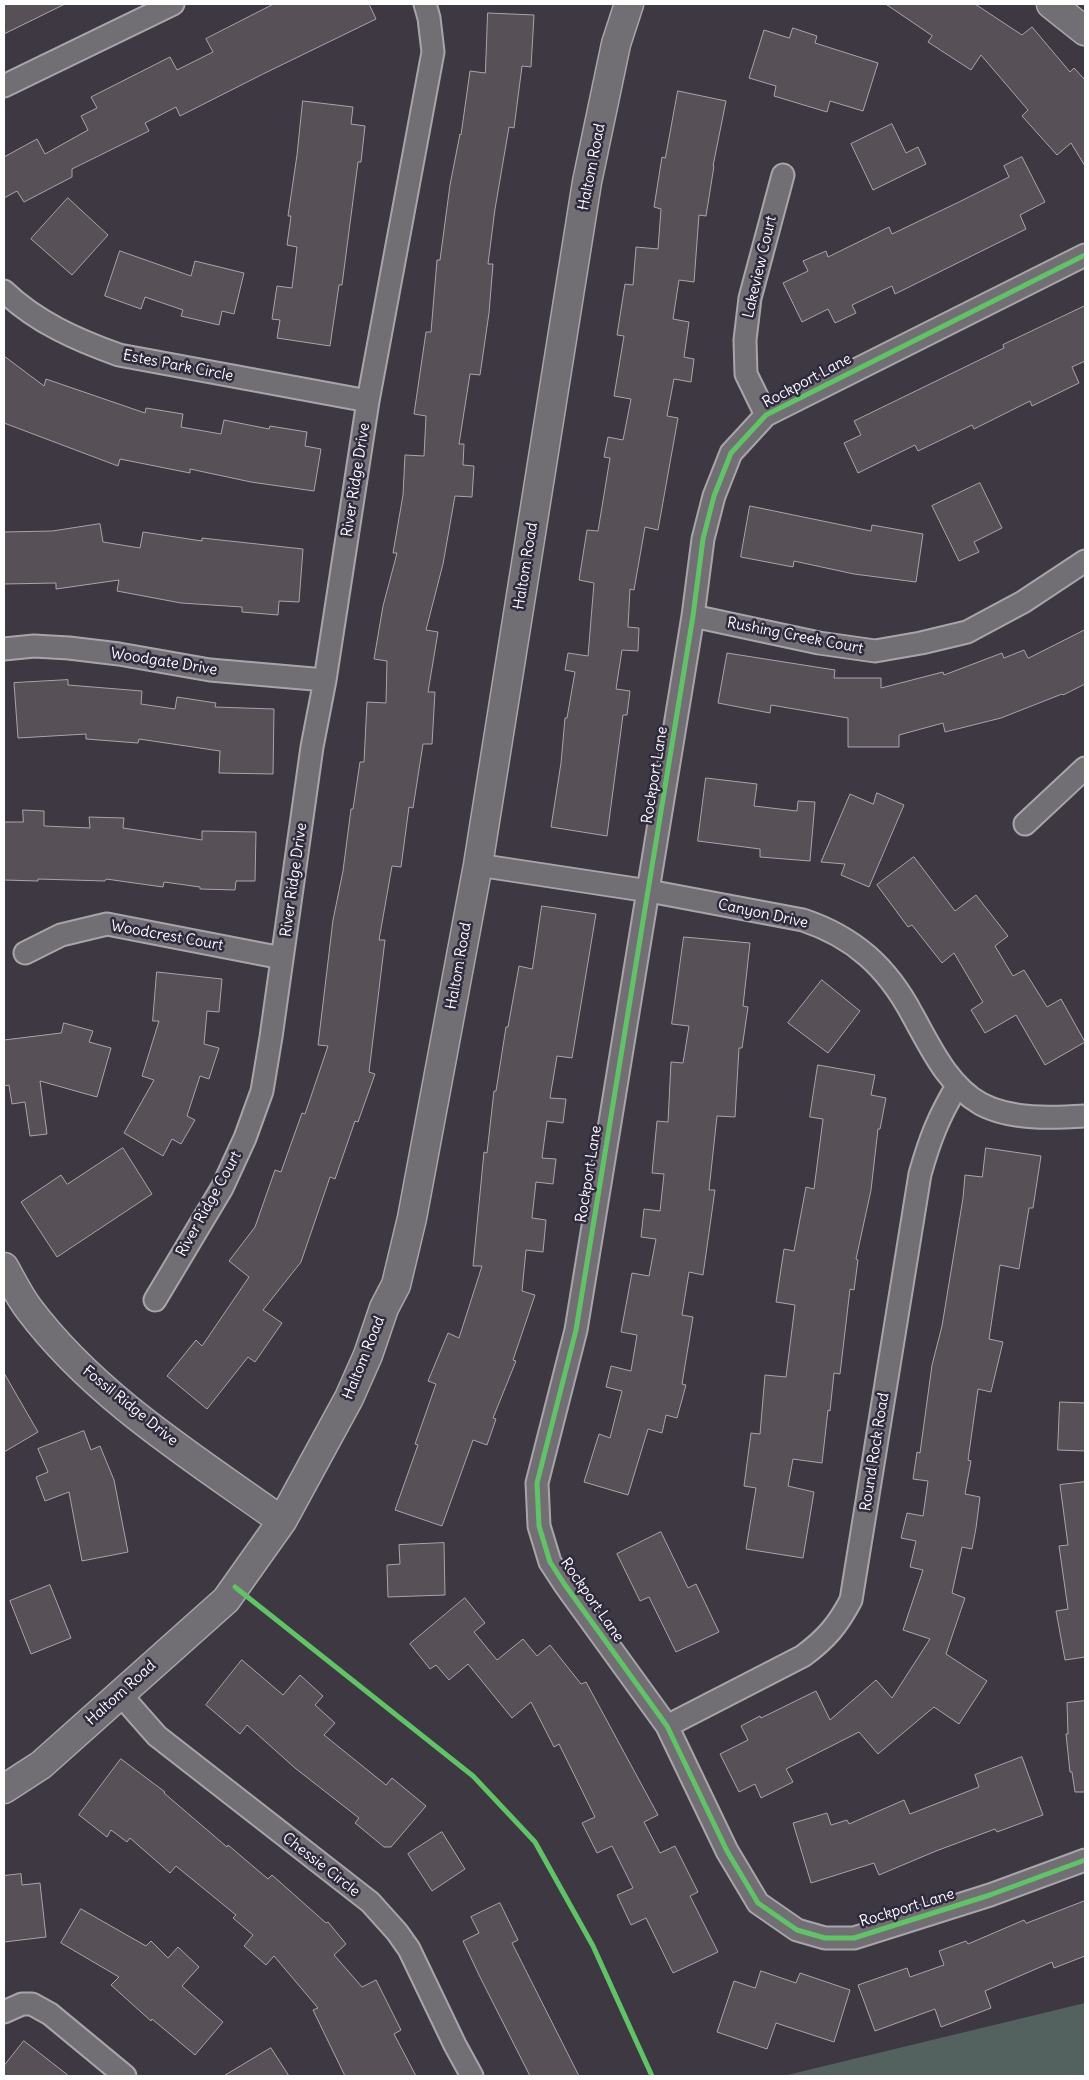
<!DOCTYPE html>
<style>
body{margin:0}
#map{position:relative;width:1089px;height:2080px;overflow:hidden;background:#3d3841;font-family:Delius,sans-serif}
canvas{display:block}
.frame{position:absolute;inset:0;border:5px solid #fff;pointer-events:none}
</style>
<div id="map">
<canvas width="1089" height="2080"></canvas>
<div class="frame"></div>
</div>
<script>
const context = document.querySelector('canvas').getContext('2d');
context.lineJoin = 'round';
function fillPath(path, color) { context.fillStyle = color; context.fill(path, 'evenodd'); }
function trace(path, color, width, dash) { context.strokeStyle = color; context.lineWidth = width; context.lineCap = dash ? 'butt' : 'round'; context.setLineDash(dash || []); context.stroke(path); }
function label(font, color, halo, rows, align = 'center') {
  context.font = font + ' Delius,sans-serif'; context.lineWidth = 5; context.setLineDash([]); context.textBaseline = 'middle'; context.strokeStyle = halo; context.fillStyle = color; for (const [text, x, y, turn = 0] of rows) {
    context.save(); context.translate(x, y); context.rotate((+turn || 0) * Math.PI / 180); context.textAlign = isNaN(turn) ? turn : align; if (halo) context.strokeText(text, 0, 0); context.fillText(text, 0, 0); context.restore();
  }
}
fillPath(new Path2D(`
 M1085,2003V2076H783Z`), '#53625e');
const building = new Path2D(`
 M4,4H65L4,34Z
 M274,4H369L376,19L263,74L180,116L176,107L145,123L149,131L72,169V177L24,202L17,191L4,198V157L37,139L45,154L88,130L81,116L97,108L91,97L170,57L177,70L213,52L206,39Z
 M886,4H975L1022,35L1032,27L1070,72L1074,68L1085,80V166L1071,143L1057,155L1022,116L1028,110L981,55L971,70L928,42L932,36Z
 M488,13L534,15L531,67L522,66L514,128L509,127L495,209L488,264H493L489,313L480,375L470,374L459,444H464L463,465L474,466L472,497L455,496L443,564L426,630L438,632L428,692H435L432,744H423L413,808L409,807L401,867L392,866L379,940H385L369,1072L375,1074L358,1122L355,1121L335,1179L330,1177L301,1262L263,1310L282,1323L255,1362L248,1357L207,1409L167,1376L196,1340L202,1346L249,1277L229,1261L255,1227L275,1170L281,1172L302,1113L305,1114L328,1046L318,1045L333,920L343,871L351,809H353L360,762H364L367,702L386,703L387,661L374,659L383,606L397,553H393L403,495L405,455L424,456L426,416L414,414L426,332H431L437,260H440L450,185L460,134L461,135L470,71L485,73Z
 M793,28L817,36L815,43L878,63L863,111L830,101L827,112L774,96L776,86L749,78L764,30L789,38Z
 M678,91L726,101L713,166H714L706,216L699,215L694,282L679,280L673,319L689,322L684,357L694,359L691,382L674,379L667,416L678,418L658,530L645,527L634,590L630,589L628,627L639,628L638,651L622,650L616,689L630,691L627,715H623L607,836L551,827L561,763L565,718H567L575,672L565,670L568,653L588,656L594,583L579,580L587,530L598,531L610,458L604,457L608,437L623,440L631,399L614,396L624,336L617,335L625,284L633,285L636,247L658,249L661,209L654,207L662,157L665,158Z
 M303,101L353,107L351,124L365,126L361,162H358L342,285H339L330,346L277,338L280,320L272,319L277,286L292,288L297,247L287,245L291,216H288L297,155Z
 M892,124L906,153L918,147L926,164L873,190L851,144Z
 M1022,157L1045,202L1020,215L1026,229L895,294L892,286L852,305L856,313L835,323L828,309L802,322L783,283L808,271L803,261L826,251L828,257L889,227L892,234L959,202L1009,177L1004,166Z
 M68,198L108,235L72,275L31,239Z
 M120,251L191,276L195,261L244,273L234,314L222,311L219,325L181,316L183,310L145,297L141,309L105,296Z
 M1085,306V361L1072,367L1079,383L1032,406L1030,401L974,429L972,425L918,451L915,445L858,473L844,443L861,435L854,421L1004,348L1003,345Z
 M4,356L44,386L46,379L145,413L146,408L183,414L181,427L221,434L224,420L269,429L270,426L307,432L305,446L321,449L314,491L251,482L190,469V473L120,459L118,466L4,423Z
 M980,483L1002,528L974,542L979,552L959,561L932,506Z
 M750,506L871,531L872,525L923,534L916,582L854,574L794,561L793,567L741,557Z
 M100,524L103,542L140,548L143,532L202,541V538L303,549L299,602L279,601L278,615L242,612V607L181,603L117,591L119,580L56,589V583L4,584V532L52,531Z
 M1085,630V684L1063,695L1062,694L1001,718L945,732L943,723L899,735V747H848V718L771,705L770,713L718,703L727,653L835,670L834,678H881V688L943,672L944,675L1002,653L1004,658L1024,650L1028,658Z
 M68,680V685L142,691L141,704L175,709L177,697L216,703L215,707L274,709L273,774L219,773L220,751L139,739L138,743L86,739V734L18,738L14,683Z
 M706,778L757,784L754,806L797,811L798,801L815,802L810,861L760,857V849L698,841Z
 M877,793L904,805L869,887L841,875L845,864L821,862L850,794L873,804Z
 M23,810L44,811V826L90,828L89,817L124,818L123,828L202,840V831L256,832L255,881H236L235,890L200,889V887L164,882L163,887L106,879L105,881L38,879V881L4,880V822H23Z
 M914,857L955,911L976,895L1008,936L995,946L1013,976L1024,970L1047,1007L1061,999L1085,1042L1045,1065L1016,1015L985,1033L971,1010L983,1002L954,953L942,963L912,925L908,927L877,885Z
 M542,906L596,914L572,1058L557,1056L550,1098L566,1099L563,1123L547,1121L542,1158L556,1159L553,1184L536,1182L532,1218L546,1220L543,1252L526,1250L522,1291L535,1295L513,1360L516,1361L493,1418L496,1419L487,1445L473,1440L442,1526L395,1510L418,1445L415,1444L436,1384L428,1381L448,1333L459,1338L482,1266H473L484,1152L487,1153L494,1091H496L506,1027H508L519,966L532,969Z
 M684,937L750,943L743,1006L748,1007L742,1048H739L735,1117L717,1116L709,1190H715L703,1275L689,1272L682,1315L693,1317L682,1384L686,1385L677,1418L666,1415L662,1433L648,1429L628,1495L584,1482L599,1434L610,1438L622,1391L606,1387L611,1366L631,1371L637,1335L621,1332L632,1273L649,1276L656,1239L641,1237L644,1209L660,1211L664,1174L652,1173L657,1121L668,1122L671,1062L683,1063L689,1026L672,1024Z
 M157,972L222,979L219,1012L207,1011L204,1044L219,1048L209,1079L200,1076L187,1116L195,1120L181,1144L172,1139L163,1156L124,1133L154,1080L142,1076L159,1021H153Z
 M822,980L860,1011L828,1053L788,1023Z
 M64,1023L93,1031L89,1042L111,1048L97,1097L40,1081L47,1134L30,1136L25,1102L12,1104L9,1085L4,1086V1040L61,1033Z
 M818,1065L875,1075L871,1095L886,1098L880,1129H878L871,1190L856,1259L858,1260L854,1290L850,1289L840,1374L834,1373L830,1411L828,1410L822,1463L793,1459L788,1486L814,1492L803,1558L746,1549L756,1488L744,1486L751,1433L760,1434L765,1375L786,1377L795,1305L776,1302L784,1249L794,1251L806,1187L814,1189L823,1119L810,1117Z
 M123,1148L152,1194L57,1257L21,1202L61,1175L67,1184Z
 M986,1148L1041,1156L1033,1208H1029L1019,1269L1000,1265L989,1339L1003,1342L991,1392L978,1389L968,1460L971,1461L965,1494L980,1497L976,1528L972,1549L962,1547L952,1593L965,1598L946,1654L987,1681L959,1724L934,1707L878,1754L859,1732L786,1769L793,1782L761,1798L755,1784L739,1792L720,1754L748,1740L741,1726L760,1716L761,1718L816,1691L830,1720L876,1680L892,1698L930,1639L903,1630L923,1570L910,1567L916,1541L901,1538L907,1513L923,1516L928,1481L913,1479L917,1452L920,1453L932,1365L942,1326L963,1198L965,1175L982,1177Z
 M4,1373L38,1432L4,1452Z
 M1060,1402L1085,1403V1451L1058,1450Z
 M84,1431L91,1450L100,1446L114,1480L128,1552L82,1561L69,1492L45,1501L36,1477L48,1472L38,1449Z
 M1085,1482V1657L1065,1660L1056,1611L1068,1609L1059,1546L1068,1545L1060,1485Z
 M661,1532L688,1588L696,1584L719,1632L676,1652L649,1597L640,1601L617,1554Z
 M444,1543L445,1595L388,1597L387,1565L400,1564L399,1545Z
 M50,1585L71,1638L31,1654L10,1601Z
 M465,1598L485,1623L474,1632L497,1660L523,1639L537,1656L550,1645L581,1684L586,1682L658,1815L644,1822L660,1853L675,1846L698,1892L690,1896L718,1952L673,1973L646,1918L631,1925L617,1895L633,1888L612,1846L597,1853L582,1823L595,1817L559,1744L554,1747L531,1702L512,1718L468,1664L449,1680L436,1665L430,1669L410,1644Z
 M242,1660L283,1695L300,1675L323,1696L315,1705L335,1723L324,1735L386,1785L392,1778L426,1806L391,1847H384L355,1823L359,1818L295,1768L247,1725L240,1734L206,1705Z
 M1085,1701V1792H1075L1072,1772H1070L1066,1734H1068L1067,1703Z
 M1022,1757L1043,1815L997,1832L995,1829L936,1851L879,1875L874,1863L811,1883L793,1823L827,1813L831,1825L847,1820L849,1824L904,1800L910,1814L979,1787L975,1775Z
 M121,1759L165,1792L164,1793L227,1847L228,1845L268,1879L272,1875L326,1923L328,1922L346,1944L334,1955L362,1987L376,1980L401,2030L394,2034L416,2076H345L313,2010L318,2008L274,1956L266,1965L244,1946L253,1935L233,1918L236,1915L176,1866L170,1873L130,1838L127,1842L111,1830L107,1837L79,1815Z
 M442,1832L465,1869L432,1891L408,1854Z
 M21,1874L22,1885L40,1883L46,1937L4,1942V1876Z
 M1085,1901V1956L1054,1968L1052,1962L985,1991L991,2008L941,2027L935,2009L875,2031L858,1985L907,1968L910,1977L944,1965L939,1951L966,1941L968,1944L1024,1920L1026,1923Z
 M500,1903L518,1940L512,1943L579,2076H530L480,1977L463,1941L479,1933L471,1917Z
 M81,1909L146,1946L151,1941L168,1958L178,1947L199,1967L182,1986L223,2022L195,2055L152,2019L151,2021L111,1985L119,1977L61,1943Z
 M761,1971L796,1983L800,1973L850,1990L834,2042L776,2023L767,2049L717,2032L734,1981L755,1988Z
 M24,2041L69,2076H4V2066Z
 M271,2048L289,2076H224Z`);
fillPath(building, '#575056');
trace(building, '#a8a5aa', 1);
const street = new Path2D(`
 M4,86L173,4
 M1085,255L766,415L731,453L714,496L703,539L693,616L576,1330L537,1483L539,1526L550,1562L565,1585L667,1726L727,1851L758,1903L797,1930L825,1938H854L990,1895L1085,1860
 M4,291C36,322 77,340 119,355L368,401
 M766,415L746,374L745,340L750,298L783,175
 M693,616L819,643L875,651L921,643L967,632L1023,602L1085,561
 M4,649L34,646L69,648L119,654L210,670L325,680
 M1025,824L1085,768
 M478,865L649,891L803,920C854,937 887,967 912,1014C930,1046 947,1085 981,1104C1011,1120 1052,1118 1085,1116
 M25,953L61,935L107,924L282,958
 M155,1300L222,1188L245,1138L262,1091L271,1037L312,747L325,680L368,401L433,52L429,18L425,4
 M120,1694L157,1736L370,1902L397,1932L409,1949L455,2045L472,2076
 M667,1726L803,1656C826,1639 838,1625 851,1600L920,1174C930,1139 938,1118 957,1086
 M4,2012L22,2004H32L50,2014L125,2076`);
const secondary = new Path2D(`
 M1051,4L1085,31
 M4,1267C12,1281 19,1296 29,1309C95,1397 194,1458 282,1521
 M4,1789L41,1765L226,1600L282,1521L349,1398L368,1355L384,1308L396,1285L412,1218L478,865L587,182L616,44L629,4`);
trace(street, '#a8a5aa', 25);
trace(secondary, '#a8a5aa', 31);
trace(street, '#716f74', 21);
trace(secondary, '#716f74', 28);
trace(new Path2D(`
 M1085,255L766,415L731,453L714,496L703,539L693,616L576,1330L537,1483L539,1526L550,1562L565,1585L667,1726L727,1851L758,1903L797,1930L825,1938H854L990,1895L1085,1860
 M235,1587L473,1776L535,1842L593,1946L652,2076`), '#61c268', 5);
label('15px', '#fff', '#2f2a3d', [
 ["Haltom Road",592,167,-79],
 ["Lakeview Court",760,267,-77],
 ["Estes Park Circle",178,366,11],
 ["Rockport Lane",807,381,-28],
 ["River Ridge Drive",356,480,-81],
 ["Haltom Road",526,566,-81],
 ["Rushing Creek Court",795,636,11],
 ["Woodgate Drive",164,662,9],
 ["Rockport Lane",655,775,-81],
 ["River Ridge Drive",294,880,-82],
 ["Canyon Drive",763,914,12],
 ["Woodcrest Court",167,936,10],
 ["Haltom Road",459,966,-80],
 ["Rockport Lane",589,1174,-81],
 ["River Ridge Court",209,1204,-61],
 ["Haltom Road",364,1358,-68],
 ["Fossil Ridge Drive",130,1406,39],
 ["Round Rock Road",875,1452,-81],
 ["Rockport Lane",592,1600,55],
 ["Haltom Road",121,1693,-42],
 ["Chessie Circle",321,1865,38],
 ["Rockport Lane",907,1908,-17]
]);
</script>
